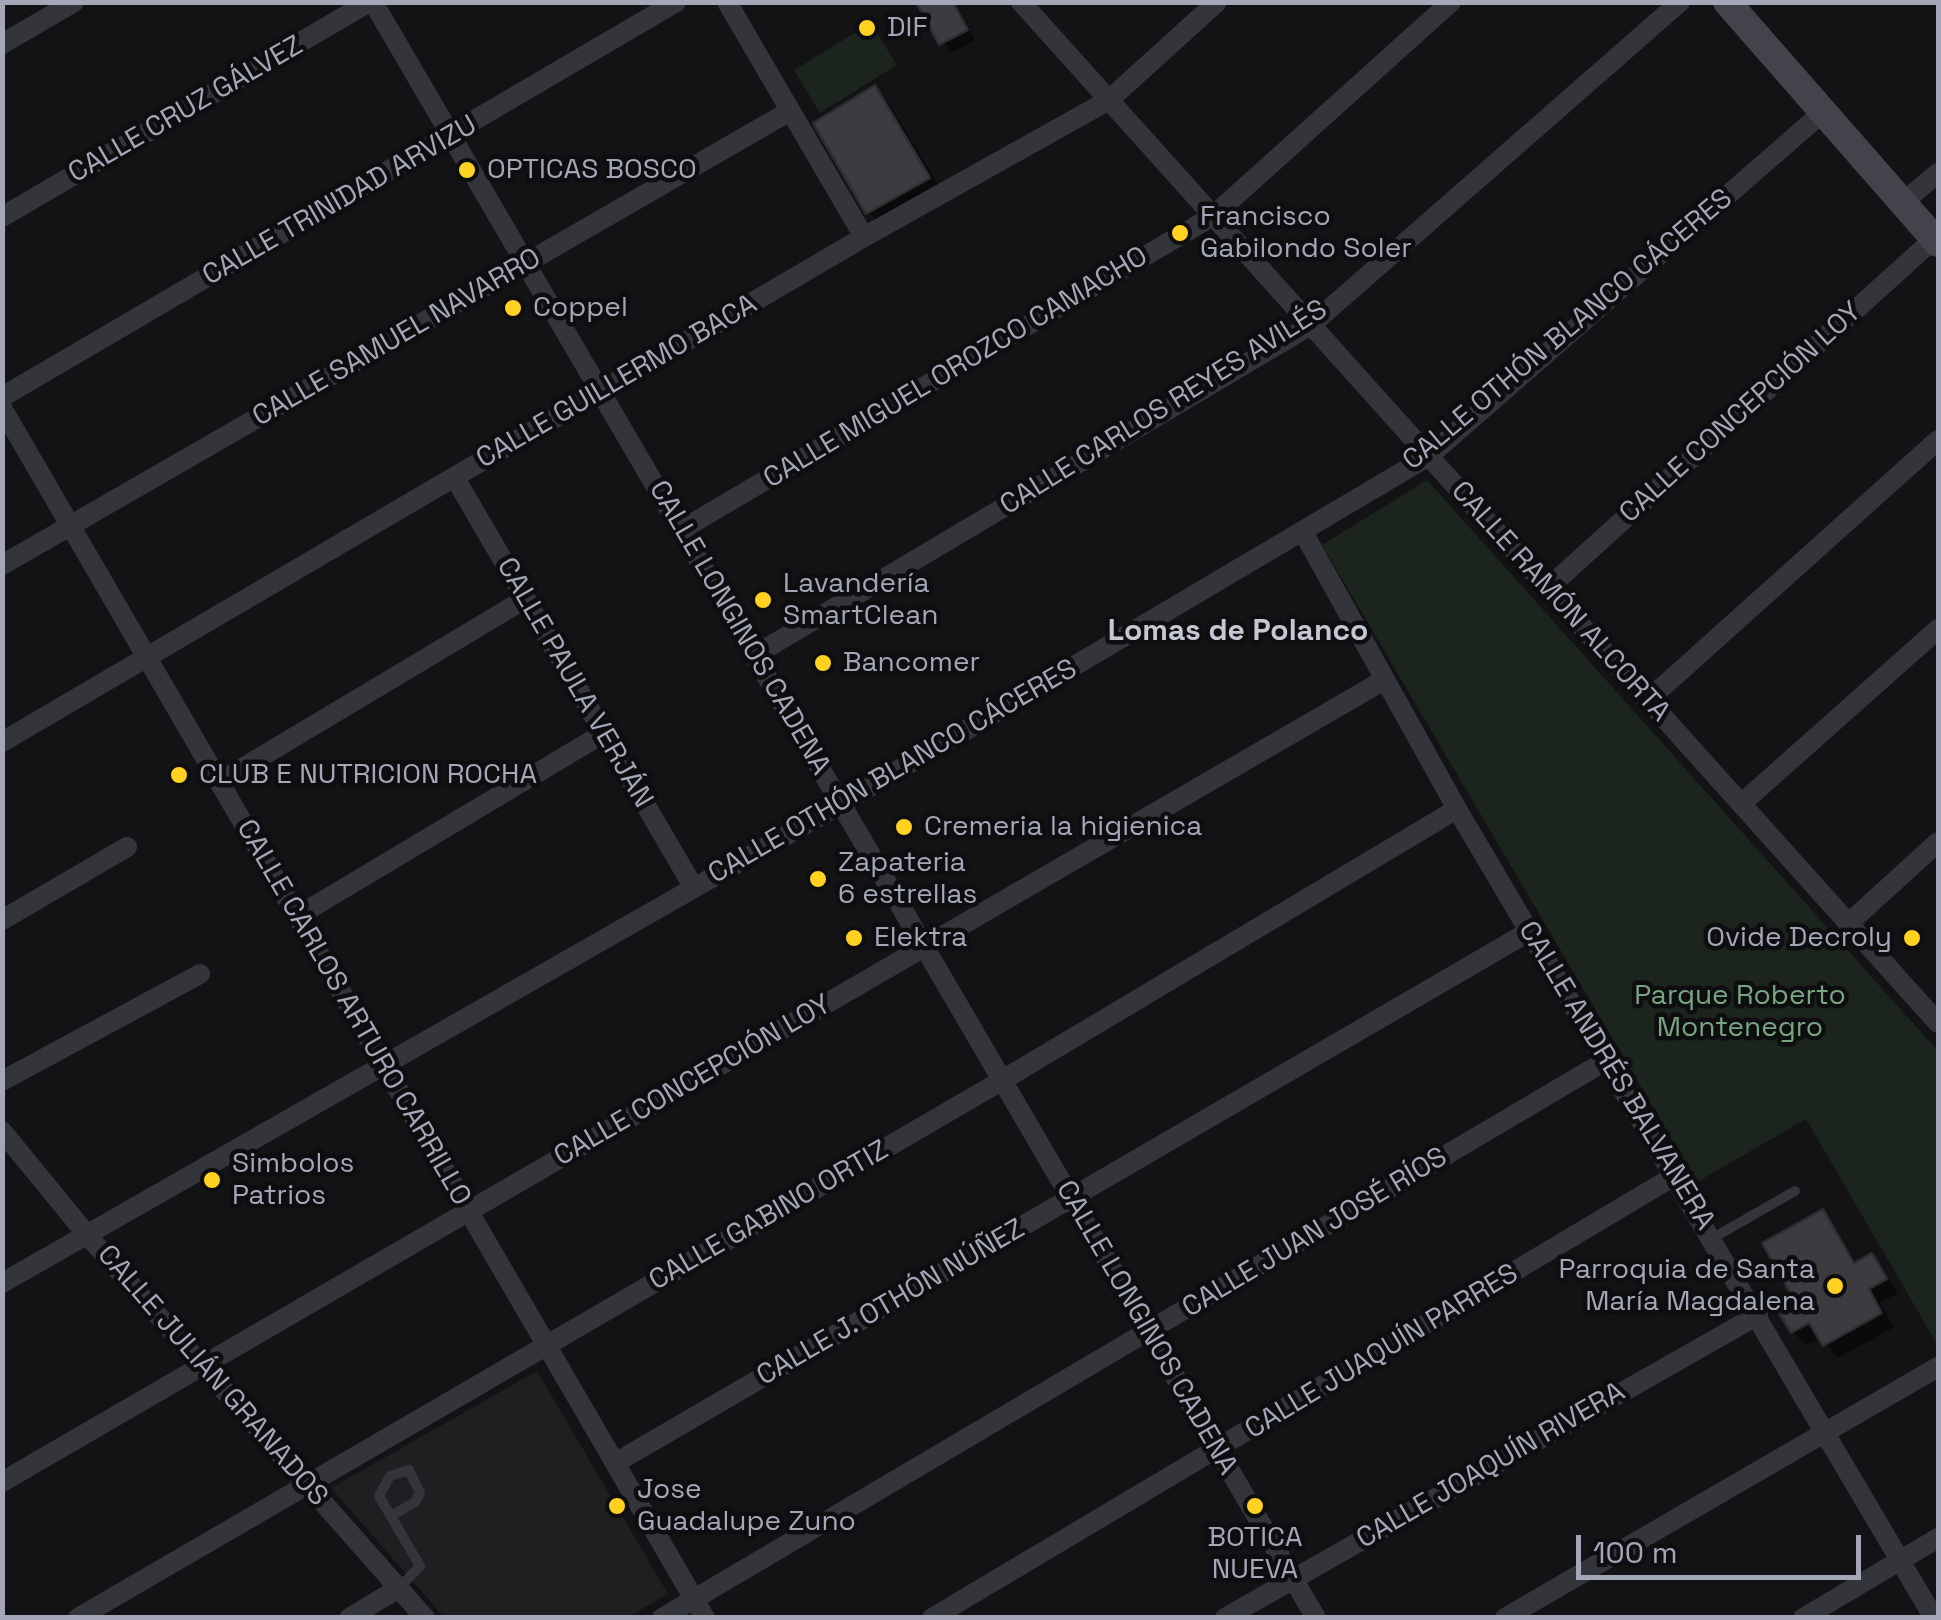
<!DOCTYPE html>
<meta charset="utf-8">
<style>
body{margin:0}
#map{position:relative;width:1941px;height:1620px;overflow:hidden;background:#131315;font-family:"Space Grotesk",sans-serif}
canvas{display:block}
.frame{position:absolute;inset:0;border:5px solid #a3a7b7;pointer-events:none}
.scale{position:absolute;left:1576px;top:1535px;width:285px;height:45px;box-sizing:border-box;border:5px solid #a3a7b7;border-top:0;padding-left:12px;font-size:30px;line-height:35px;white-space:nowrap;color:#a3a7b7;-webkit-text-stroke:8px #0e0e10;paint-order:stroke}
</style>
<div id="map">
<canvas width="1941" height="1620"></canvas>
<div class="frame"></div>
<div class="scale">100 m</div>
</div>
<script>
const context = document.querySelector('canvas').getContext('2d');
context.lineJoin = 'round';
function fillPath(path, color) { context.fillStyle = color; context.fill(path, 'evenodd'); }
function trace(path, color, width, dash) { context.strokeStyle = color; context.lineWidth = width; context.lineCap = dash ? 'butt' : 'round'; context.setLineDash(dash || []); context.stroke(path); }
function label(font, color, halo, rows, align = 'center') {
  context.font = font + ' "Space Grotesk",sans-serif'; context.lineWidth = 9; context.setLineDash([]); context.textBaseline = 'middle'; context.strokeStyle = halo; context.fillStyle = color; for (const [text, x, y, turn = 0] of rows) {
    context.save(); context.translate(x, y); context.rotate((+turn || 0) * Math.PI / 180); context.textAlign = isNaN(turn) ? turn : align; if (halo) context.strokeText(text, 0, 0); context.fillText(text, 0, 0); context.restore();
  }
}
fillPath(new Path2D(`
 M537,1371L668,1594L628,1617H444L331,1488Z`), '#1f1f22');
fillPath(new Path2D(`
 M871,23L897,65L820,113L794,70Z
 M1427,480L1938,1051V1346L1806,1119L1697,1182L1322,545Z`), '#1b241d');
fillPath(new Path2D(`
 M918,2H955L975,40L951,53Z
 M875,88L888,101L942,191L882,225L868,212Z
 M1823,1212L1858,1264L1872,1256L1898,1293L1880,1303L1894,1327L1838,1358L1820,1337L1806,1345L1793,1332L1795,1297Z`), '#0007');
const building = new Path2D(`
 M916,2H953L968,30L939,45Z
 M875,85L930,178L866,214L813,123Z
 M1823,1209L1854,1263L1872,1253L1887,1279L1869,1289L1882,1313L1823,1346L1809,1323L1791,1333L1775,1306L1792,1296L1762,1243Z`);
fillPath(building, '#3b3b40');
trace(building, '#2e2d31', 2.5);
trace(new Path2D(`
 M1713,1238L1795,1191
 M391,1516L415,1502L420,1493L409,1470L390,1476L379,1496L420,1566L399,1588`), '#34343b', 10);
trace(new Path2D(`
 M373,2L1316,1618
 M727,2L864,237
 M1021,2L1938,1023
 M2,44L74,2
 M1903,202L1938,173
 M2,217L369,2
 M2,397L676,2
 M2,408L705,1618
 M455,478L694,888
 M681,530L1213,216L1451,2
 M1303,532L1457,809L1934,1618
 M2,565L790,111
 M1548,588L1935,238
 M755,655L1311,325L1680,2
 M1648,700L1938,440
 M2,742L864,237L1109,100L1217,2
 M219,782L525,599
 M1741,804L1938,629
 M296,917L604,733
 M2,920L127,847
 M1849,923L1938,842
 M2,1081L200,974
 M2,1131L88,1236L425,1618
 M2,1283L841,804L1429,456L1823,112
 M615,1463L1530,931
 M2,1482L1384,680
 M78,1618L1001,1081L1457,809
 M349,1618L399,1588
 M662,1618L1607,1060
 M932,1618L1676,1175
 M1225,1618L1758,1315
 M1505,1618L1938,1367
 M1803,1618L1938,1538`), '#34343b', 20);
trace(new Path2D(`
 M1727,2L1938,243`), '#42434b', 28);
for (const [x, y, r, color] of [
 [867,28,10,"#ffd121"],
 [467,170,10,"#ffd121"],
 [1180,233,10,"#ffd121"],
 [513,308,10,"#ffd121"],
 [763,600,10,"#ffd121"],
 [823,663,10,"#ffd121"],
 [179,775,10,"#ffd121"],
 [904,827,10,"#ffd121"],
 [818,879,10,"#ffd121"],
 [854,938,10,"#ffd121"],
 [1912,938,10,"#ffd121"],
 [212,1180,10,"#ffd121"],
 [1835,1286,10,"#ffd121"],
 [617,1506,10,"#ffd121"],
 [1255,1506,10,"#ffd121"]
]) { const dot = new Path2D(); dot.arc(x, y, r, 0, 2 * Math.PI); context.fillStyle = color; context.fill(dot); trace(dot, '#0e0e10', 4); }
label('28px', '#a3a7b7', '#0e0e10', [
 ["DIF",887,28],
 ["OPTICAS BOSCO",487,170],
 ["Francisco",1200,217],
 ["Gabilondo Soler",1200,249],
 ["Coppel",533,308],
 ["Lavandería",783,584],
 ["SmartClean",783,616],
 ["Bancomer",843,663],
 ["CLUB E NUTRICION ROCHA",199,775],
 ["Cremeria la higienica",924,827],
 ["Zapateria",838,863],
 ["6 estrellas",838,895],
 ["Elektra",874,938],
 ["Ovide Decroly",1892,938,"right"],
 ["Simbolos",232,1164],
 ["Patrios",232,1196],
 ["Parroquia de Santa",1815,1270,"right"],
 ["María Magdalena",1815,1302,"right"],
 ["Jose",637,1490],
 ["Guadalupe Zuno",637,1522],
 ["BOTICA",1255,1538,"center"],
 ["NUEVA",1255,1570,"center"]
], 'left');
label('28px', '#a3a7b7', '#0e0e10', [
 ["CALLE CRUZ GÁLVEZ",186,110,-30],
 ["CALLE TRINIDAD ARVIZU",340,201,-30],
 ["CALLE OTHÓN BLANCO CÁCERES",1568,330,-40],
 ["CALLE SAMUEL NAVARRO",397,338,-30],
 ["CALLE MIGUEL OROZCO CAMACHO",956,368,-31],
 ["CALLE GUILLERMO BACA",617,382,-30],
 ["CALLE CARLOS REYES AVILÉS",1164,408,-32],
 ["CALLE CONCEPCIÓN LOY",1741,413,-42],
 ["CALLE RAMÓN ALCORTA",1560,602,48],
 ["CALLE LONGINOS CADENA",739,628,60],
 ["CALLE PAULA VERJÁN",574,683,60],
 ["CALLE OTHÓN BLANCO CÁCERES",893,772,-30],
 ["CALLE CARLOS ARTURO CARRILLO",353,1013,60],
 ["CALLE ANDRÉS BALVANERA",1616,1076,59],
 ["CALLE CONCEPCIÓN LOY",693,1081,-30],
 ["CALLE GABINO ORTIZ",769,1216,-30],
 ["CALLE JUAN JOSÉ RÍOS",1315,1233,-31],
 ["CALLE J. OTHÓN NÚÑEZ",891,1303,-30],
 ["CALLE LONGINOS CADENA",1146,1328,60],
 ["CALLE JUAQUÍN PARRES",1382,1352,-31],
 ["CALLE JULIÁN GRANADOS",212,1376,49],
 ["CALLE JOAQUÍN RIVERA",1491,1466,-30]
]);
label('28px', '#78a481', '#0e0e10', [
 ["Parque Roberto",1740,996],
 ["Montenegro",1740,1028]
]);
label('bold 30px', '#c5c7d3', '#0e0e10', [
 ["Lomas de Polanco",1238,632]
]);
</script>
